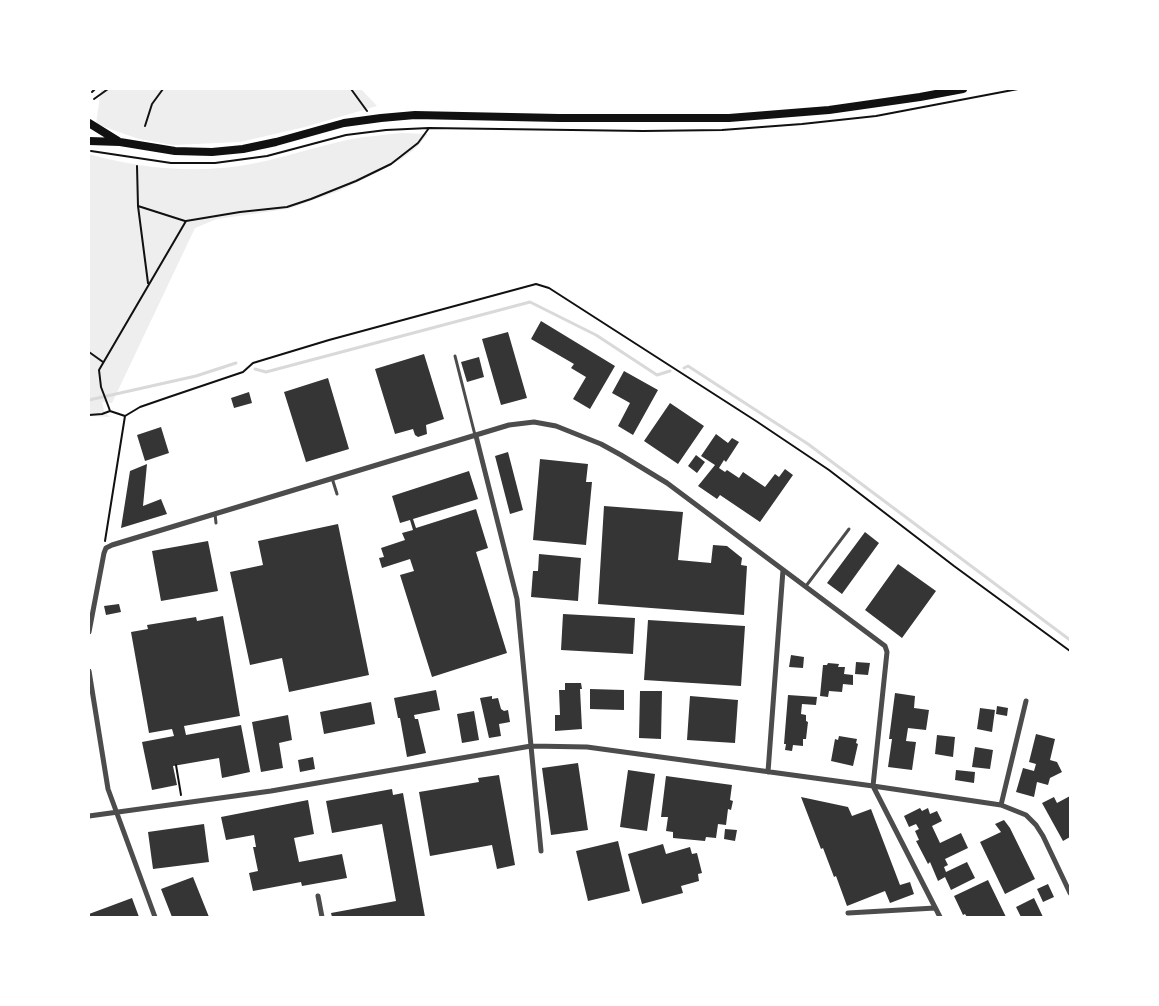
<!DOCTYPE html>
<style>
body{margin:0}
#map{position:relative;width:1159px;height:1006px;overflow:hidden;background:#fff;font-family:"Varela Round",sans-serif}
canvas{display:block}
.frame{position:absolute;inset:0;border:90px solid #fff;pointer-events:none}
</style>
<div id="map">
<canvas width="1159" height="1006"></canvas>
<div class="frame"></div>
</div>
<script>
const context = document.querySelector('canvas').getContext('2d');
context.lineJoin = 'round';
function fillPath(path, color) { context.fillStyle = color; context.fill(path, 'evenodd'); }
function trace(path, color, width, dash) { context.strokeStyle = color; context.lineWidth = width; context.lineCap = dash ? 'butt' : 'round'; context.setLineDash(dash || []); context.stroke(path); }
fillPath(new Path2D(`
 M101,89H361L377,106L305,127L240,142L173,145L139,139L96,124Z
 M401,133L428,134L417,147L403,158L380,171L339,191L288,209L217,219L195,228L112,403L102,402L104,411L110,417L89,416V154C131,166 178,172 221,168C265,165 308,148 352,139C368,136 385,135 401,133Z`), '#eee');
trace(new Path2D(`
 M684,368L688,366L808,444L1070,640
 M255,369L266,372L530,302L596,335L657,375L670,371
 M89,400L196,376L236,363`), '#d9d9d9', 3);
fillPath(new Path2D(`
 M541,321L615,366L590,409L573,399L586,377L571,368L574,364L531,339Z
 M508,332L527,398L501,405L482,339Z
 M424,354L444,419L426,425L427,434L418,437L415,435L413,429L395,434L375,369Z
 M479,357L484,377L467,382L461,362Z
 M624,371L658,390L633,435L618,426L630,403L612,393Z
 M328,378L349,449L306,462L284,392Z
 M249,392L252,403L234,408L231,398Z
 M670,403L704,426L678,464L644,441Z
 M161,427L169,453L145,461L137,435Z
 M716,434L728,443L732,438L739,442L726,462L724,460L719,468L725,472L727,470L739,478L743,472L765,487L775,474L779,477L785,469L793,475L760,522L720,495L717,499L698,486L715,465L701,456Z
 M508,452L523,510L510,514L495,456Z
 M696,455L705,462L697,473L688,466Z
 M540,459L588,464L586,482H592L586,545L533,540Z
 M147,464L143,506L161,499L167,514L121,528L130,471Z
 M469,471L478,499L413,519L416,528L476,509L488,548L476,552L507,653L432,677L400,575L414,571L410,559L382,568L379,558L384,557L381,548L405,540L402,533L413,530L410,520L400,523L392,496Z
 M604,506L683,512L678,560L711,563L713,545L727,546L742,558L741,565L747,566L744,615L598,604Z
 M338,524L369,675L289,692L282,658L250,665L230,572L263,565L258,541Z
 M865,532L879,543L842,594L827,583Z
 M208,541L218,591L161,601L152,551Z
 M539,554L581,558L578,601L531,597L533,571H538Z
 M898,564L936,591L902,638L865,610Z
 M119,604L121,612L106,615L104,606Z
 M563,614L635,618L633,654L561,650Z
 M223,616L240,716L184,726L186,735L241,725L250,772L222,778L219,758L173,766L177,785L152,790L142,742L174,736L172,729L149,733L131,632L148,629L147,625L196,617L197,621Z
 M648,620L745,626L741,686L644,680Z
 M791,655L804,657L803,668L789,667Z
 M856,662L870,663L868,675L855,674Z
 M828,663L839,664L838,667H845L844,674L853,675V685L843,684L842,692L829,691L828,697L820,696L823,665H827Z
 M565,683H581L582,689H580L582,729L555,731V715H560L559,690H565Z
 M590,689L624,690V710L590,709Z
 M436,690L440,710L414,715L415,719H418L426,753L407,757L400,718H398L394,698Z
 M640,691H662L661,739L639,738Z
 M895,693L915,696L914,708L929,710L926,730L908,728L906,741L916,742L912,770L888,767L892,739H889Z
 M788,695L817,697L816,705L802,704L801,714L806,715V721L808,722L806,739H803V746L793,745L792,751L785,750L786,744H784Z
 M492,696V699L498,698L501,709L504,711L508,710L510,722L499,724L501,736L489,738L480,698Z
 M690,696L738,700L735,743L687,740Z
 M371,702L375,724L324,734L320,712Z
 M997,706L1008,708L1007,716L996,714Z
 M980,708L995,710L992,732L977,729Z
 M474,711L479,740L462,743L457,714Z
 M288,715L292,740L279,743L283,768L261,772L252,722Z
 M1036,734L1055,739L1050,760L1057,762L1062,772L1050,778L1048,785L1037,782L1034,797L1016,792L1023,768L1034,771L1036,764L1029,762Z
 M937,735L955,737L953,757L935,754Z
 M839,736L857,739L856,743L858,744L853,766L831,761L835,739L838,740Z
 M975,747L993,750L990,769L972,767Z
 M313,757L315,769L300,772L298,760Z
 M578,763L588,830L551,835L542,768Z
 M628,770L655,774L647,831L620,827Z
 M956,770L975,772L974,783L955,780Z
 M499,775L515,865L497,869L492,845L430,856L419,792L479,782L478,778Z
 M666,776L732,785L730,800L733,801L731,810L728,809L726,825L718,824L716,838L706,837L705,841L673,838V832L666,831L668,817H661Z
 M392,789L393,795L403,793L425,917H332L331,913L396,901L382,824L332,833L326,801Z
 M1070,796V837L1063,841L1042,803L1054,797L1057,803Z
 M801,797L848,807L852,816L871,809L900,885L910,882L914,894L890,903L885,891L847,906L836,876L834,877L823,848L821,849Z
 M308,800L314,834L294,838L299,862L342,854L347,878L302,886L301,882L253,891L249,873L258,871L253,847H256L254,835L226,840L221,817Z
 M920,808L922,811L928,808L930,814L937,811L942,821L932,826L940,843L961,833L968,848L945,859L948,865L944,867L946,872L967,862L975,878L951,890L945,877L938,881L930,862L928,864L916,841L919,840L915,831L919,829L916,824L909,827L904,816Z
 M1004,820L1010,828L1035,879L1005,894L980,842L1001,832L995,824Z
 M204,824L209,862L153,869L148,832Z
 M725,829L737,830L735,841L724,839Z
 M618,841L630,891L588,901L576,851Z
 M663,844L666,854L690,847L692,854L697,853L702,873L698,874L699,881L681,886L683,893L642,904L628,854Z
 M193,877L209,917H172L161,889Z
 M988,880L1006,917H967L965,914L963,915L954,896Z
 M1048,884L1054,897L1043,902L1037,889Z
 M132,898L139,917H89V914Z
 M1034,898L1043,917H1021L1016,907Z`), '#353535');
trace(new Path2D(`
 M351,89L367,111
 M92,92L95,89
 M94,99L108,89
 M145,126L152,104L163,89
 M91,151L171,163H215L267,156L346,135L386,130L429,128L643,131L722,130L802,124L876,116L1018,89
 M137,166L138,206L148,283
 M138,206L185,221
 M89,352L103,362
 M89,415L102,414L110,411
 M125,416L140,407L169,397L243,372L253,363L329,340L536,284L549,288L756,421L829,470L954,566L1070,651
 M105,541L125,416L110,411L109,408L101,387L99,370L186,221L240,212L287,207L311,199L356,181L391,164L418,143L429,128
 M176,765L181,795`), '#111', 2);
trace(new Path2D(`
 M455,356L475,435
 M332,478L337,494
 M215,514L216,523
 M806,586L849,529`), '#4c4c4c', 3);
trace(new Path2D(`
 M476,436L517,599L541,851
 M89,632L104,553L106,548L112,545L509,425L534,422L556,426L601,444L621,455L667,483L885,646L887,652L873,786L940,917
 M89,671L108,789L155,917
 M768,772L783,570
 M1001,805L1026,701
 M89,816L271,791L531,746L587,747L873,786L1001,805L1026,815L1036,825L1043,836L1070,893
 M318,896L322,917
 M848,913L935,908`), '#4c4c4c', 5);
trace(new Path2D(`
 M89,123L118,141
 M89,141L120,142L175,151L212,152L243,149L276,142L344,123L381,118L415,115L559,118H729L829,110L920,97L963,89`), '#111', 8);
</script>
